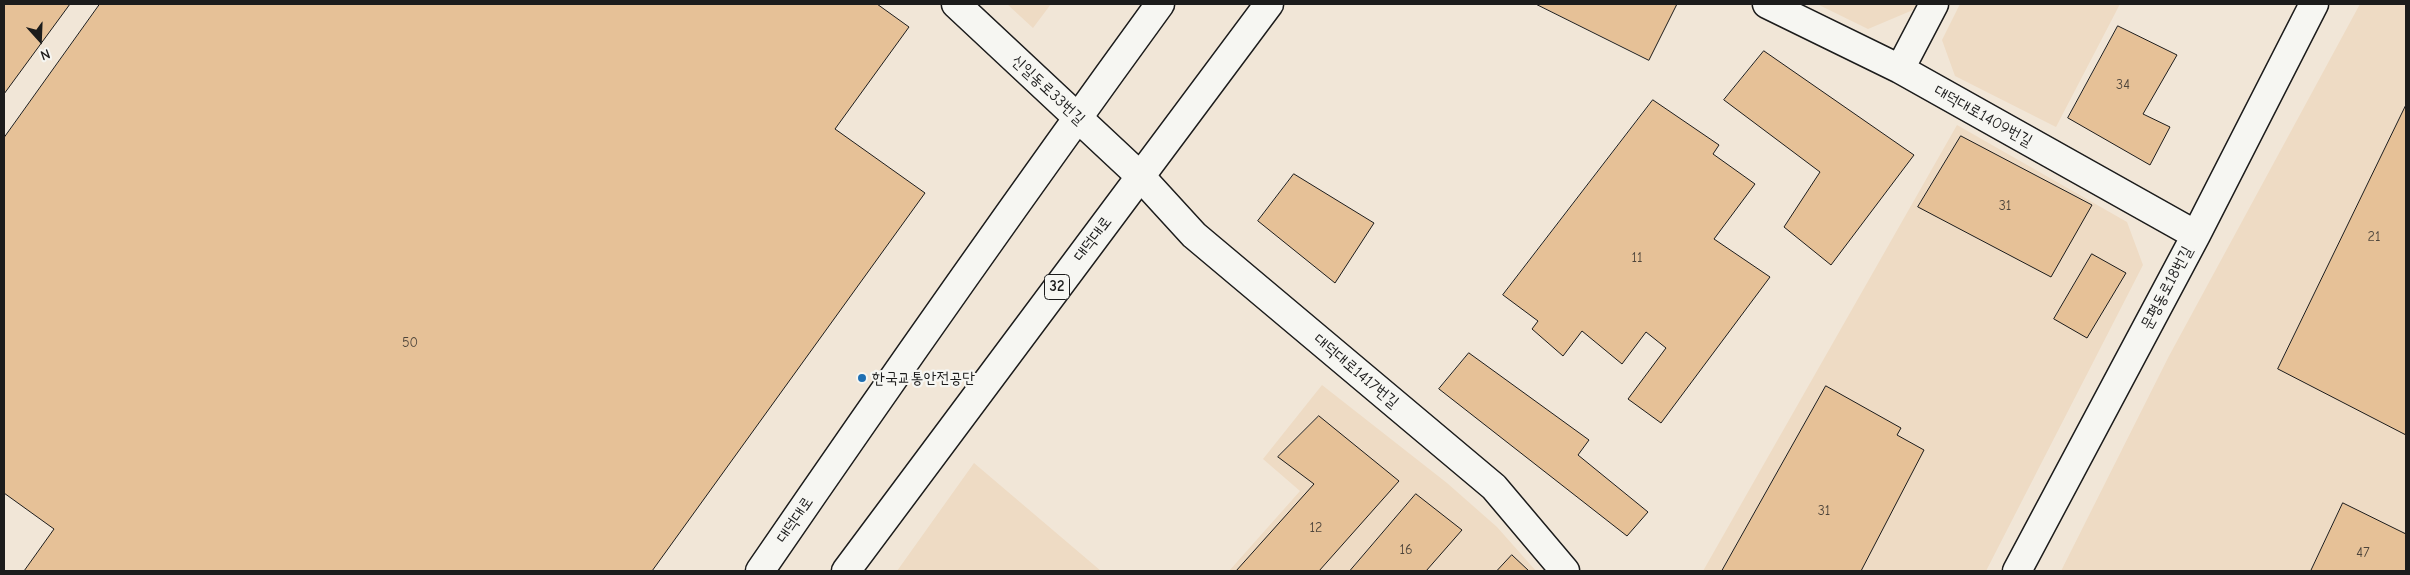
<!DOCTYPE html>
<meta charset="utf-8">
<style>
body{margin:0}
#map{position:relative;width:2410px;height:575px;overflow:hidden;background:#f1e6d7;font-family:"Comic Neue",sans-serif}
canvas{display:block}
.frame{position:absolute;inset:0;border:5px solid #1c1c1c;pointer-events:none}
.north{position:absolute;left:15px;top:15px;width:50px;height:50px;-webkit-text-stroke:4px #f6f6f2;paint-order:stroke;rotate:160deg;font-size:14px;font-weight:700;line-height:20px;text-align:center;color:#1c1c1c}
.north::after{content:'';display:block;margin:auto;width:18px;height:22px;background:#1c1c1c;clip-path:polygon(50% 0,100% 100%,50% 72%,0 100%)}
</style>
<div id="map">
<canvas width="2410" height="575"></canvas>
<div class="frame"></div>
<div class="north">N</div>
</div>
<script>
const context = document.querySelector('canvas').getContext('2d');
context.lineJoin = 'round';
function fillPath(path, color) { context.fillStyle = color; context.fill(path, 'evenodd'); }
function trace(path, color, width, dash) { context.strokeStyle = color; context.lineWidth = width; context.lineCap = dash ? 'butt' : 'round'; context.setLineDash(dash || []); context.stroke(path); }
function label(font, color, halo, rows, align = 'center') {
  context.font = font + ' "Comic Neue","Poor Story",sans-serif'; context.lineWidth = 4.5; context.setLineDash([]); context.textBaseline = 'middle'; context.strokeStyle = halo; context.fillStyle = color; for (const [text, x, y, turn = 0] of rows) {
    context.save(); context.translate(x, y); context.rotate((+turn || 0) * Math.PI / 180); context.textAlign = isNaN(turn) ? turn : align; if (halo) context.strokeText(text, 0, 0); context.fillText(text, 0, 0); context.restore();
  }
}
fillPath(new Path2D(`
 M1007,4H1051L1033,28Z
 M1817,4H1917L1913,10L1868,29Z
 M1960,4H2120L2056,127L1955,76L1942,40Z
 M2360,4H2406V571H2061L2169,356Z
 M1957,125L2127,222L2143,265L1986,571H1703Z
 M1322,385L1447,483L1497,527L1536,571H1229L1300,491L1263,459Z
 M974,463L1101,571H897Z`), '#eedbc4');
const building = new Path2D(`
 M4,4H70L4,94Z
 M100,4H877L909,27L835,129L925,193L652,571H24L54,529L4,493V138Z
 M1536,4H1677L1649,60Z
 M2118,26L2177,55L2143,114L2170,127L2150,165L2068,118Z
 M1764,51L1914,155L1831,265L1784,227L1820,172L1724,100Z
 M1653,100L1719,145L1713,154L1755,184L1714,239L1770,277L1661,423L1628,399L1666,348L1646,332L1622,364L1582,331L1563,356L1532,329L1538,321L1503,295Z
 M2406,105V435L2278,369Z
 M1961,136L2092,205L2051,277L1918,207Z
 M1294,174L1374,223L1335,283L1258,221Z
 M2092,254L2126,273L2087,338L2054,319Z
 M1469,353L1589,440L1578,455L1648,512L1627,536L1439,389Z
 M1826,386L1901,428L1897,435L1924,450L1861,571H1722Z
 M1319,416L1399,481L1319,571H1236L1314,484L1278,457Z
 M1416,494L1462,530L1426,571H1350Z
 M2343,503L2406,534V571H2311Z
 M1512,555L1529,571H1497Z`);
fillPath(building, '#e6c197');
trace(building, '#1c1c1c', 1);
const street = new Path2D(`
 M956,4L1140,176L1194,235L1494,487L1565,571
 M1767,4L1900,69L2196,235
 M1900,69L1934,4
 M2017,571L2196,235L2314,4`);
const primary = new Path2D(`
 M760,571C891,380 1024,191 1160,4
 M846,571L1269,4`);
trace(street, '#1c1c1c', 31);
trace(primary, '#1c1c1c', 31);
trace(street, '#f6f6f2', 28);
trace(primary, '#f6f6f2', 28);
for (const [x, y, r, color] of [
 [862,378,5,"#1f6fb2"]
]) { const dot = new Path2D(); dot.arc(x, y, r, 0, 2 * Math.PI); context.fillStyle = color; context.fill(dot); trace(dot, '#f6f6f2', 2); }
label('14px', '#4e453b', null, [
 ["34",2123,85],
 ["31",2005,206],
 ["21",2374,237],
 ["11",1637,258],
 ["50",410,343],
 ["31",1824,511],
 ["12",1316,528],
 ["16",1406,550],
 ["47",2363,553]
]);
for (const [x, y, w] of [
 [1057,287,25]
]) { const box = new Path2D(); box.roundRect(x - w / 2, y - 12.5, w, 25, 4); context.fillStyle = '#f6f6f2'; context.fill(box); trace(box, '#1c1c1c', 1); }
label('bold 15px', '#1c1c1c', null, [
 ["32",1057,287]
]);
label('16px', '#1c1c1c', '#f6f6f2', [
 ["신일동로33번길",1048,90,43],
 ["대덕대로1409번길",1983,116,29],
 ["대덕대로",1093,239,-53],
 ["문평동로18번길",2167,288,-62],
 ["대덕대로1417번길",1356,371,40],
 ["대덕대로",795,520,-56]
]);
label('16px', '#1c1c1c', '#f6f6f2', [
 ["한국교통안전공단",872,378]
], 'left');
</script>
